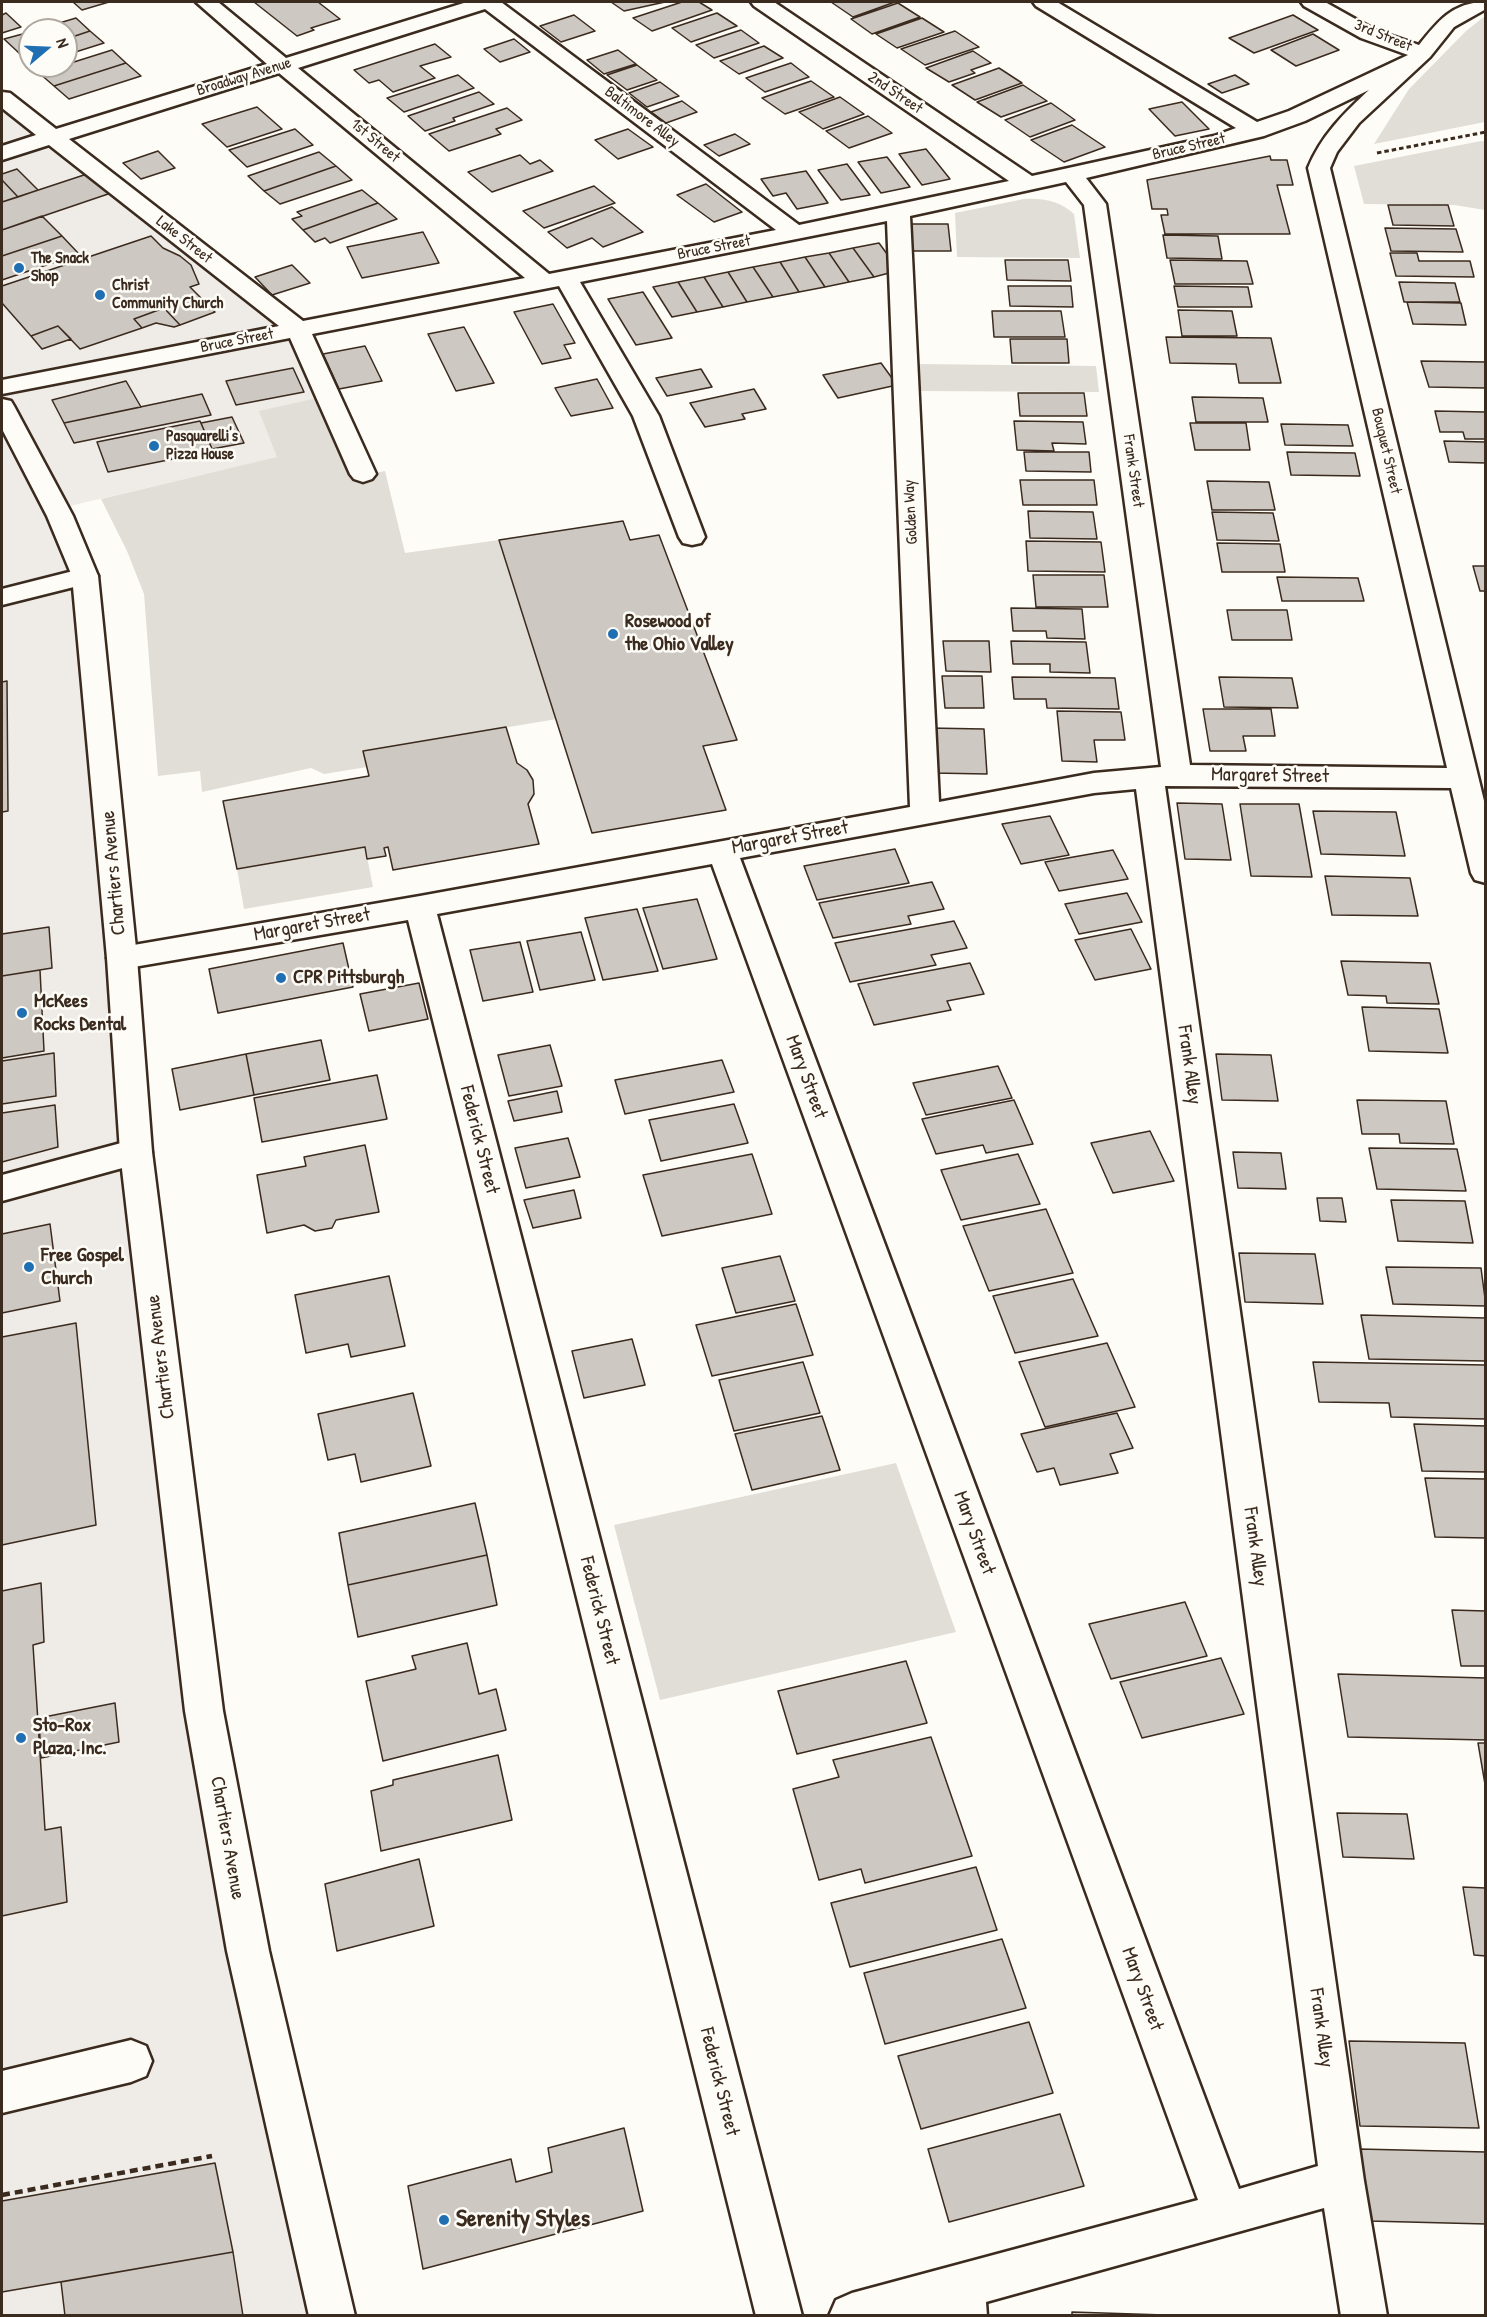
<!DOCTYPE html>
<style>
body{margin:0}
#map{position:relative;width:1487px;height:2317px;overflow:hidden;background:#fdfcf7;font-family:"Patrick Hand",sans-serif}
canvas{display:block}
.frame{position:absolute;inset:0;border:3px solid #3b2a1e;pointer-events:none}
.north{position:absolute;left:18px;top:18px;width:60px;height:60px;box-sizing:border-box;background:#fdfcf7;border:2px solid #afa8a0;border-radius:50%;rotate:71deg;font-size:16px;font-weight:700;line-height:24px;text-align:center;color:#3b2a1e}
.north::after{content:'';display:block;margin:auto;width:21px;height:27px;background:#1f6fb2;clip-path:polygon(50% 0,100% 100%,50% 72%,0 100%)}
</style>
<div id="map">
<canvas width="1487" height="2317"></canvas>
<div class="frame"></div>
<div class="north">N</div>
</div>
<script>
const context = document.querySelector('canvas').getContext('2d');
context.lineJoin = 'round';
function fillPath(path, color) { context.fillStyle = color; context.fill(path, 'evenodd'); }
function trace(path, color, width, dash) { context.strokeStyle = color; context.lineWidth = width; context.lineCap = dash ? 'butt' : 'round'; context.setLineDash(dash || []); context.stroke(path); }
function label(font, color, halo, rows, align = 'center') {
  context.font = font + ' "Patrick Hand",sans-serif'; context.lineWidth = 5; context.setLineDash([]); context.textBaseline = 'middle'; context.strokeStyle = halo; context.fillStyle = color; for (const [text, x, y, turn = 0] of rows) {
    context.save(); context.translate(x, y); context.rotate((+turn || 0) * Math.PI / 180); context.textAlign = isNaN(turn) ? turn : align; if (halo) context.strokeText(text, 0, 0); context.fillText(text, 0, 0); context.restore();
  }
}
fillPath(new Path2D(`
 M2,98L298,329L348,441L57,509L85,576L204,1711L332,2315H2Z`), '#efece7');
fillPath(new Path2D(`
 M1485,16V122L1374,144L1409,89L1466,31Z
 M1481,141H1485V210L1454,205L1364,204L1354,166Z
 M1024,199C1043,198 1060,201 1074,214L1080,258L957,257L955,213Z
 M917,364L1096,366L1099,392L917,391Z
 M326,396L361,476L385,471L405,553L499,540L557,719L364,751L367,767L324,774L311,768L202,792L200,771L158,776L144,594L127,551L101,499L277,457L259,411Z
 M365,847L373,887L244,909L237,869Z
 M896,1463L956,1632L660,1700L614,1525Z`), '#e1ded7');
const building = new Path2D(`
 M73,2H109L82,10Z
 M254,2H318L340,19L311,28L314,30L297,36Z
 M611,2H665L624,11Z
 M682,2H699L712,10L652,31L633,18Z
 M831,2H895L853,17Z
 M898,3L920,17L872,34L851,19Z
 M6,13L21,27L2,33V15Z
 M717,13L737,26L691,42L672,28Z
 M574,15L595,31L561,42L540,26Z
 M1293,15L1318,30L1254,53L1229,38Z
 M76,18L90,31L66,39V30H36Z
 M922,18L944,32L897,48L876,34Z
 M741,30L759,43L714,58L696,45Z
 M90,31L104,43L66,55V39Z
 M955,31L979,47L925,65L901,49Z
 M30,32V50L19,53L4,39Z
 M1313,34L1339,50L1296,66L1271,50Z
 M514,39L530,52L500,62L484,49Z
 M435,44L451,57L420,66L435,78L393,92L379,80L369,83L354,70Z
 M764,46L783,58L739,74L720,61Z
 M112,50L126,63L54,86L39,73Z
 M618,50L636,64L604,74L587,60Z
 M973,51L991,63L971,70L975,73L949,82L926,68Z
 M126,63L141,76L69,99L54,86Z
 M791,63L809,77L765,92L746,78Z
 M637,65L657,80L627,90L607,75Z
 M999,68L1022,83L975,100L952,85Z
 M458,75L474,88L404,112L387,98Z
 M1235,75L1249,84L1222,93L1208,84Z
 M811,81L834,97L785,114L762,98Z
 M660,82L679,96L647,107L629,93Z
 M1023,85L1047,101L1001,117L977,102Z
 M479,92L494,104L453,118L455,121L425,131L408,116Z
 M840,97L864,114L823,129L799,112Z
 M682,101L697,112L666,123L651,112Z
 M1182,102L1209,129L1175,136L1149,109Z
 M1051,103L1075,120L1030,137L1005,120Z
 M257,107L282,129L227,147L202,124Z
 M507,108L522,120L496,129L501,134L449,151L429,134Z
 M868,116L892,133L849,148L826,131Z
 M1072,125L1105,147L1064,162L1031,140Z
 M295,129L313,145L247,167L229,150Z
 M628,129L653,147L618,159L595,140Z
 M735,134L750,144L719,156L704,145Z
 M926,149L950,179L922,185L899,154Z
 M158,151L175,168L141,179L123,163Z
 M319,152L336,166L264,191L248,176Z
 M520,155L530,164L540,160L553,171L492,192L468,172Z
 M1270,156L1271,160H1287L1293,185H1277L1290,234H1165L1161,215H1168L1167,209H1152L1147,180Z
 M887,157L910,187L881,193L858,162Z
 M847,164L870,195L841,200L818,170Z
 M336,166L352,180L280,204L264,191Z
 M17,169L38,190L18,197L2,180V174Z
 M806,171L828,203L797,209L786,193L773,196L761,179Z
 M90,173L111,193L2,230V202Z
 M2,180L18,197L2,202Z
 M706,184L742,212L714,222L677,195Z
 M594,186L615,203L544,228L523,211Z
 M362,190L378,203L303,230L292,219L302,216L297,212Z
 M378,203L397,219L330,243L325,238L315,242L303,230Z
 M1388,205H1448L1454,226L1393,225Z
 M612,207L643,232L603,247L592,238L567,248L548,232Z
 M42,216L62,236L2,256V230Z
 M905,224H948L951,251H908Z
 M1385,228L1456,229L1463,252L1391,251Z
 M423,232L439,263L362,278L347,247Z
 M1163,235L1218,236L1222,259L1167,258Z
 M62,236L79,254L2,280V256Z
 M151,236L163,248L180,256L191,265L199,284L190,287L215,312L180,325L164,308L134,319L142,328L80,349L58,326L31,336L2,303V286Z
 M879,243L890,258L889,273L874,277L853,248Z
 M853,248L874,277L849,282L829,253Z
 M829,253L849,282L825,287L805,257Z
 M1390,253H1417L1419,261H1470L1474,277L1396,276Z
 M805,257L825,287L799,292L780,262Z
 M1005,260H1068L1071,281L1007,280Z
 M1170,260L1247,261L1253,284H1175Z
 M780,262L799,292L773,297L753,267Z
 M292,265L310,283L272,295L255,277Z
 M753,267L773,297L747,302L728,272Z
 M728,272L747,302L723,307L704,277Z
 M704,277L723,307L697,312L678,282Z
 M678,282L697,312L672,317L653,287Z
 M1399,282L1455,283L1460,302H1404Z
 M1008,286H1071L1073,307L1010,306Z
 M1174,286L1248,287L1252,307H1178Z
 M643,292L672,338L636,345L608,299Z
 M1407,302L1461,303L1466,325L1413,324Z
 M553,304L575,343L564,345L571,358L542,364L514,312Z
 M164,308L180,325L174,327L156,323L142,328L134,319Z
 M1178,310L1232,311L1237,336H1182Z
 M992,311H1061L1065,337H994Z
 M58,326L71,339L42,349L31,336Z
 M464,327L494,383L456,391L428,334Z
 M1166,337L1271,338L1281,383H1239L1236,364L1170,363Z
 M1010,339H1067L1069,363H1012Z
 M365,346L382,381L339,389L323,354Z
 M1421,361L1486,362V388L1429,387Z
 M881,363L897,385L838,398L823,375Z
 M293,368L304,392L236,405L226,381Z
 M701,369L712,387L667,396L656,378Z
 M597,379L613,408L571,416L555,388Z
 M126,381L141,407L64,423L52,400Z
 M754,389L766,409L742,414L745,419L705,427L690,403Z
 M1018,393H1084L1087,416H1020Z
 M202,394L211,415L74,443L64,423Z
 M1192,397L1263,398L1268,422H1196Z
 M1435,411L1486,412V439H1465L1463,432H1440Z
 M232,417L244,443L212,449L201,423Z
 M200,421L213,451L108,472L97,442Z
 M1014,421L1083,422L1086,444L1052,443L1054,451L1017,450Z
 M1190,423H1246L1250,450H1195Z
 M1281,424L1348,425L1353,446L1285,445Z
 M1444,441L1486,442V463L1449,462Z
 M1024,452H1089L1091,472L1026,471Z
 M1287,452L1355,453L1360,476L1291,475Z
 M1020,480H1094L1097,505H1023Z
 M1207,481L1269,482L1275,510H1212Z
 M1028,511L1093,512L1097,539L1030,538Z
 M1212,512L1273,513L1279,541L1217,540Z
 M623,521L630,540L659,535L737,740L703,746L726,810L592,833L499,540Z
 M1026,541L1101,542L1105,572L1028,571Z
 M1217,543L1280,544L1285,572H1222Z
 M1473,566H1486V591H1480Z
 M1033,575H1104L1108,607H1036Z
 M1277,577L1358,578L1364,601H1282Z
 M1011,608L1082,609L1085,639L1047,638L1046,631H1013Z
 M1227,610H1287L1292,640H1232Z
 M943,641H989L991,672L946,671Z
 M1011,641L1086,642L1090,673L1050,672V664H1013Z
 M942,676H982L984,708H945Z
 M1012,677L1115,678L1119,709L1047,708L1046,699H1014Z
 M1219,677L1292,678L1298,708L1224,707Z
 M7,681L8,811L2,812V682Z
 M1203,709H1271L1275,736H1243L1246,751H1210Z
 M1057,711L1121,712L1125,740H1094L1097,762L1062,761Z
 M506,727L517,763L527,770L533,780L534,794L528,804L539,844L393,870L388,847L384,848L386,856L367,859L365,847L237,869L223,801L369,776L363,751Z
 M929,728L984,729L987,774L932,773Z
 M1177,803L1222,804L1231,860L1185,859Z
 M1240,804H1299L1312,877L1251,876Z
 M1313,811L1396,812L1405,856L1321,854Z
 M1050,816L1069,855L1021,864L1002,824Z
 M895,849L909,883L817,900L804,866Z
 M1113,850L1128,879L1059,891L1045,862Z
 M1325,876L1410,878L1418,916L1332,915Z
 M932,882L944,909L908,916L911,924L833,938L819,903Z
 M1127,893L1142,922L1079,934L1065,904Z
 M697,899L717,959L663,969L643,908Z
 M637,909L658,971L603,980L585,918Z
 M954,921L967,948L931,955L936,965L850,982L835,943Z
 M49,927L52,968L2,976V934Z
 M1131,929L1151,969L1095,980L1075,940Z
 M581,932L595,980L540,990L527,941Z
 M520,942L533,992L483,1001L470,950Z
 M343,943L353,987L218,1013L209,969Z
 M1341,961L1430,963L1439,1004L1387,1003L1386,996L1348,995Z
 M970,963L984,994L947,1001L951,1010L874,1025L858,984Z
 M40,970L44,1051L2,1058V976Z
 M419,983L428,1019L369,1031L360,994Z
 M1362,1007L1439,1009L1448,1053L1369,1051Z
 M321,1040L330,1080L254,1095L246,1054Z
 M550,1045L562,1086L509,1096L498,1055Z
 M54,1053L56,1096L2,1104V1061Z
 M246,1054L254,1095L180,1110L172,1069Z
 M1216,1054L1271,1055L1278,1101L1222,1100Z
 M722,1060L734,1092L625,1114L615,1080Z
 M998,1066L1012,1098L926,1115L913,1083Z
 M377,1075L387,1119L262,1142L254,1098Z
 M557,1091L562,1112L514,1121L508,1101Z
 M1014,1100L1033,1144L986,1153L983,1145L936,1154L922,1119Z
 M1357,1100L1446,1101L1454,1144L1400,1143L1399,1134H1362Z
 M734,1104L748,1143L661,1161L649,1120Z
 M55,1105L58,1147L2,1162V1113Z
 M1150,1131L1174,1181L1113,1193L1091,1143Z
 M568,1138L580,1177L526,1188L515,1148Z
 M365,1145L379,1212L336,1220L332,1228L315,1231L304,1225L267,1233L257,1175L306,1166L304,1157Z
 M1369,1148L1457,1149L1466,1191L1377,1189Z
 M1233,1152L1281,1153L1286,1189L1238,1188Z
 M752,1154L772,1214L662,1236L643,1175Z
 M1018,1154L1040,1204L961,1220L941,1170Z
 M574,1190L581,1218L533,1228L524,1200Z
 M1317,1198H1342L1346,1222L1320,1221Z
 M1391,1200L1465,1201L1473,1243L1398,1241Z
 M1046,1209L1073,1273L989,1291L963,1226Z
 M50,1224L60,1301L2,1313V1234Z
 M1239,1253L1315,1254L1323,1304L1245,1302Z
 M780,1256L795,1301L736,1313L722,1268Z
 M1386,1267L1481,1268L1486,1306L1393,1304Z
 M389,1276L405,1346L351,1357L348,1344L306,1353L295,1295Z
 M1073,1279L1098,1336L1015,1353L993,1296Z
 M796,1304L813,1355L712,1376L696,1325Z
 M1361,1315L1486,1318V1361L1369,1359Z
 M76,1323L96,1525L2,1545V1337Z
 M632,1339L645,1385L584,1398L572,1351Z
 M1107,1343L1135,1407L1045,1427L1019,1362Z
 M803,1362L820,1413L734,1431L719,1380Z
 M1313,1362L1486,1365V1419L1391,1417L1389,1403L1319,1402Z
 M413,1393L431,1466L361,1482L355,1454L328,1460L318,1414Z
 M1117,1413L1133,1448L1110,1454L1118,1473L1060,1485L1054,1468L1037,1472L1021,1434Z
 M822,1416L840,1470L752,1490L735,1434Z
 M1414,1424L1486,1426V1472L1422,1471Z
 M1425,1478L1486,1479V1538L1435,1537Z
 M475,1503L487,1555L348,1585L339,1533Z
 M487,1555L497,1605L358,1637L348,1585Z
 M41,1583L44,1642L33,1645L45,1830L61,1827L67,1902L2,1916V1591Z
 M1185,1602L1207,1656L1111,1679L1089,1624Z
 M1452,1610L1486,1611V1666H1461Z
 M467,1643L479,1694L496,1689L506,1730L383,1761L366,1681L416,1669L412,1656Z
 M1221,1658L1244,1714L1142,1738L1120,1682Z
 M906,1661L927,1723L797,1754L778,1691Z
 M1338,1674L1486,1678V1740L1348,1737Z
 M115,1703L119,1742L41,1758L39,1718Z
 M931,1737L972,1856L865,1883L861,1869L819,1880L793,1789L839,1777L833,1760Z
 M1478,1743H1486V1790Z
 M498,1755L512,1820L381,1851L371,1791L393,1785V1780Z
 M1337,1813L1407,1814L1414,1859L1343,1857Z
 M419,1859L434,1926L337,1951L325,1884Z
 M976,1867L997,1930L850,1967L831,1903Z
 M1463,1887L1486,1888V1956L1474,1955Z
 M1002,1939L1026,2008L885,2044L864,1973Z
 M1029,2022L1053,2093L921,2129L898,2056Z
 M1349,2041L1465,2043L1479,2128L1360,2126Z
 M1060,2114L1084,2186L949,2222L928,2149Z
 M624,2128L643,2211L423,2269L408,2186L511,2159L516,2182L552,2172L548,2148Z
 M1359,2149L1486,2152V2224L1368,2221Z
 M215,2163L233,2252L2,2292V2201Z
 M233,2252L243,2316H65L61,2282Z
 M1072,2312L1196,2316H1072Z`);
fillPath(building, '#cdc8c2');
trace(building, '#3b2a1e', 1.5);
const minor = new Path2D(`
 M196,2H218L286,58L467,2H501L799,225L1009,181L754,6L751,2H774L1032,176L1214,136L1236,128L1036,6L1033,2H1057L1257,122L1289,111L1408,55L1361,38L1304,6L1301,2H1325L1375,30L1419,45C1438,21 1453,2 1486,2V9L1454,27L1430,57L1359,123L1337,152L1330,168L1486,809V883L1475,880L1471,873L1451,788L1165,786L1364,2181L1387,2316H1341L1324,2208L986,2302L987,2316H829L836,2300L852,2293L1198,2200L712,864L437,914L802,2316H756L408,920L122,969L111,966L107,958L111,950L122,947L420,896L910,807L887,221L580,282L659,416L705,537L701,543L692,545L683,543L679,537L633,416L559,286L312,334L376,474L372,479L363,482L354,479L350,474L290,338L2,394V380L279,326L49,145L2,160V146L36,135L2,108V92L10,93L56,129L267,64ZM485,9L776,230L549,274L298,68ZM279,73L525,278L303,321L69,139ZM1369,90C1344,113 1321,136 1308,168L1447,768L1190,765L1106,204L1086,178L1264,136L1305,121ZM1066,182L1084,205L1161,767L1094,773L939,802L910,216ZM1136,789L1318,2166L1239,2189L740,858L1094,793Z
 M85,568L94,570L98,576L94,582L2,605V589Z
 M136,1139L148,1143L152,1152L148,1161L2,1201V1175Z
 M131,2040L146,2046L152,2061L146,2076L131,2082L2,2113V2071Z`);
const major = new Path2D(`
 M2,399L11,401L14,406L73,516L98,576L137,958L152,1152L223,1711L269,1951L355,2316H309L227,1951L185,1711L120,1152L107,958L72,576L47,516L2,429Z`);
trace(minor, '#3b2a1e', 5);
trace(major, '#3b2a1e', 5);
trace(new Path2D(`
 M1377,153L1486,132`), '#3b2a1e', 3, [4.5, 3]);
trace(new Path2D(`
 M2,2195L212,2156`), '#3b2a1e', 4.5, [8, 5]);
fillPath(minor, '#fdfcf7');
fillPath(major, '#fdfcf7');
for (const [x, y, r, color] of [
 [19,268,6,"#1f6fb2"],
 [100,295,6,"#1f6fb2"],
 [154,446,6,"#1f6fb2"],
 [613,634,6,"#1f6fb2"],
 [281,978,6,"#1f6fb2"],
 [22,1013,6,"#1f6fb2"],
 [29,1267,6,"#1f6fb2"],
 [21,1738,6,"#1f6fb2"],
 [444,2220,6,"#1f6fb2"]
]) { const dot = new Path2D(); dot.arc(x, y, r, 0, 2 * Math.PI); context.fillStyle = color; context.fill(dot); trace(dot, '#fdfcf7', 2); }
label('16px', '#3b2a1e', '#fdfcf7', [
 ["3rd Street",1383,36,22],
 ["Broadway Avenue",244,77,-17],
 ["2nd Street",895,93,34],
 ["Baltimore Alley",642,117,37],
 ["1st Street",375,141,40],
 ["Bruce Street",1189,147,-13],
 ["Lake Street",184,240,38],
 ["Bruce Street",714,248,-11],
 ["Bruce Street",237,341,-11],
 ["Bouquet Street",1386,451,77],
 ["Frank Street",1133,471,82],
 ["Golden Way",911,512,-93]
]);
label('bold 16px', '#3b2a1e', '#fdfcf7', [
 ["The Snack",31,259],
 ["Shop",31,277],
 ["Christ",112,286],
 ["Community Church",112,304],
 ["Pasquarelli's",166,437],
 ["Pizza House",166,455]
], 'left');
label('bold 20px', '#3b2a1e', '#fdfcf7', [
 ["Rosewood of",625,622],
 ["the Ohio Valley",625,645],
 ["CPR Pittsburgh",293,978],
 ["McKees",34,1002],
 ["Rocks Dental",34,1025],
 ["Free Gospel",41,1256],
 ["Church",41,1279],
 ["Sto-Rox",33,1726],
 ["Plaza, Inc.",33,1749]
], 'left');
label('20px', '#3b2a1e', '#fdfcf7', [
 ["Margaret Street",1270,776,1],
 ["Margaret Street",790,838,-10],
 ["Chartiers Avenue",114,873,-95],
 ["Margaret Street",312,925,-10],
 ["Frank Alley",1189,1065,82],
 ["Mary Street",806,1077,70],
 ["Federick Street",479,1140,76],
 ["Chartiers Avenue",161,1357,-97],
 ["Mary Street",974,1533,70],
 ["Frank Alley",1255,1547,82],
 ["Federick Street",599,1611,76],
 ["Chartiers Avenue",227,1838,80],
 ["Mary Street",1142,1989,70],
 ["Frank Alley",1321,2028,82],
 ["Federick Street",719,2082,76]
]);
label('bold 24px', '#3b2a1e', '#fdfcf7', [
 ["Serenity Styles",456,2220]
], 'left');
</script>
